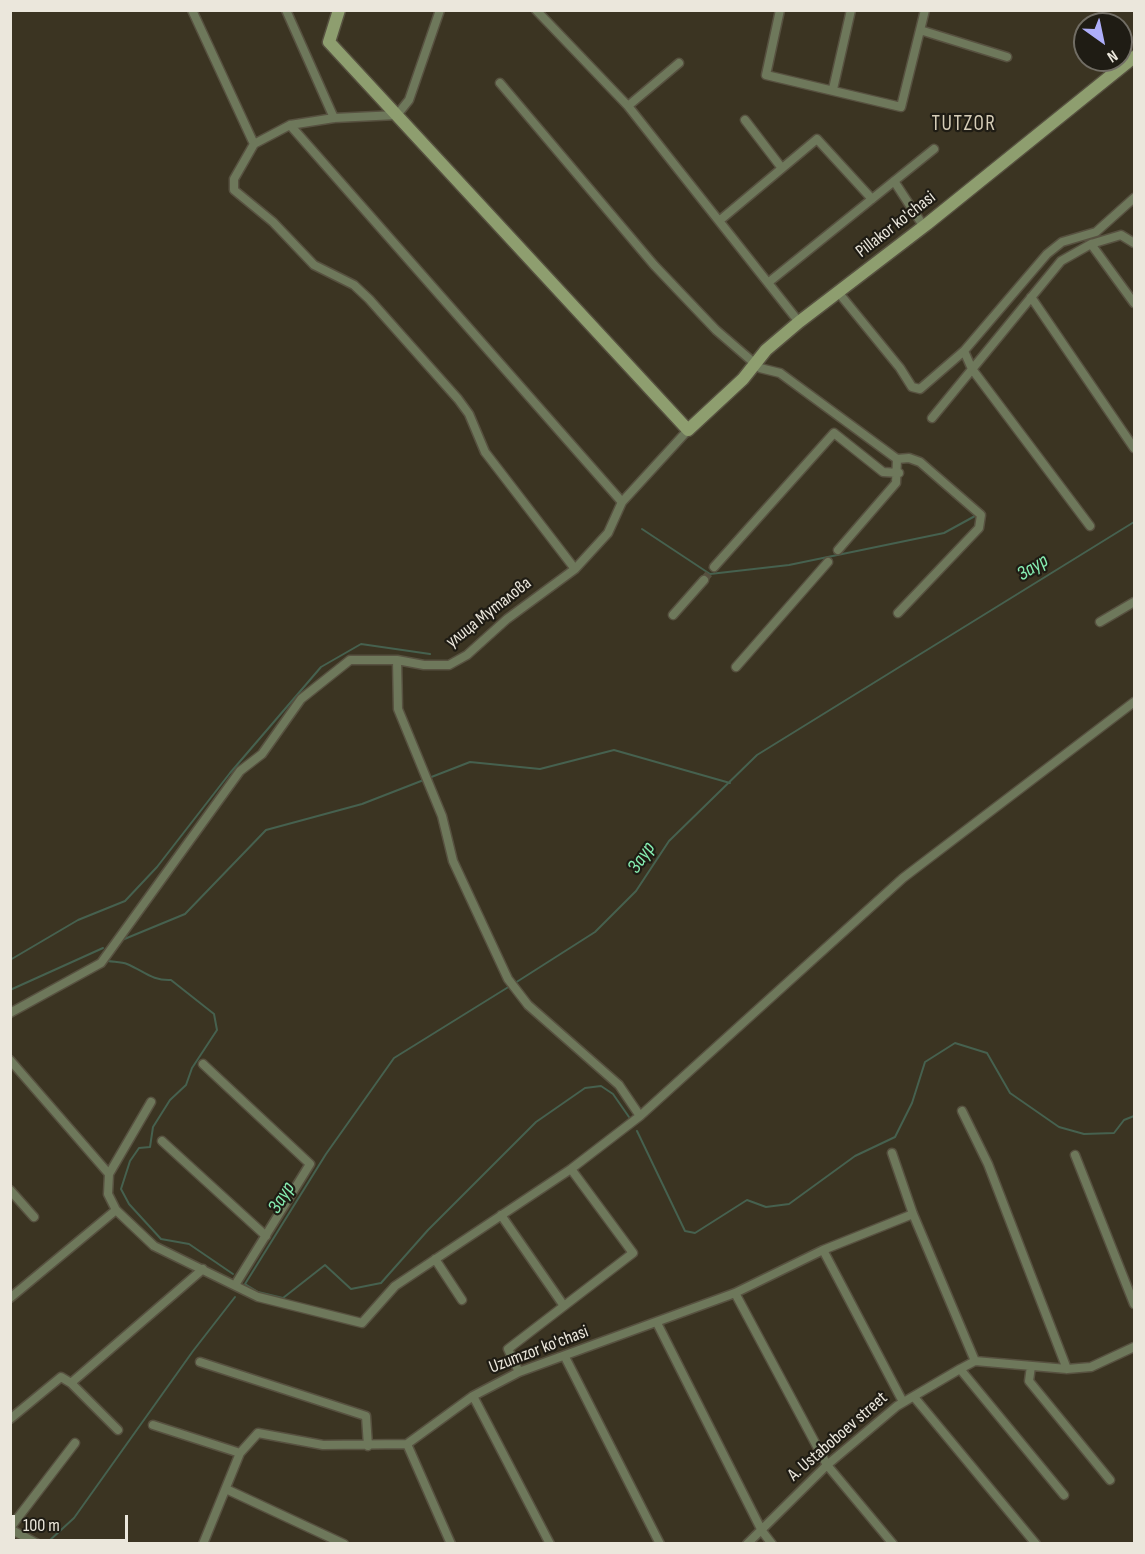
<!DOCTYPE html>
<meta charset="utf-8">
<style>
body{margin:0}
#map{position:relative;width:1145px;height:1554px;overflow:hidden;background:#3b3422;font-family:"Sofia Sans Condensed",sans-serif}
canvas{display:block}
.frame{position:absolute;inset:0;border:12px solid #ebe7dc;pointer-events:none}
.north{position:absolute;left:1073px;top:12px;width:60px;height:60px;box-sizing:border-box;background:#1f1c14;border:2px solid #716d64;border-radius:50%;rotate:147deg;font-size:16px;font-weight:700;line-height:24px;text-align:center;color:#ebe7dc}
.north::after{content:'';display:block;margin:auto;width:21px;height:27px;background:#aeaefa;clip-path:polygon(50% 0,100% 100%,50% 72%,0 100%)}
.scale{position:absolute;left:12px;top:1515px;width:116px;height:27px;box-sizing:border-box;border:3px solid #ebe7dc;border-top:0;padding-left:8px;font-size:18px;line-height:21px;white-space:nowrap;color:#ebe7dc;-webkit-text-stroke:4px #1f1c14;paint-order:stroke}
</style>
<div id="map">
<canvas width="1145" height="1554"></canvas>
<div class="frame"></div>
<div class="north">N</div>
<div class="scale">100 m</div>
</div>
<script>
const context = document.querySelector('canvas').getContext('2d');
context.lineJoin = 'round';
function trace(path, color, width, dash) { context.strokeStyle = color; context.lineWidth = width; context.lineCap = dash ? 'butt' : 'round'; context.setLineDash(dash || []); context.stroke(path); }
function label(font, color, halo, rows, align = 'center') {
  context.font = font + ' "Sofia Sans Condensed",sans-serif'; context.lineWidth = 4.5; context.setLineDash([]); context.textBaseline = 'middle'; context.strokeStyle = halo; context.fillStyle = color; for (const [text, x, y, turn = 0] of rows) {
    context.save(); context.translate(x, y); context.rotate((+turn || 0) * Math.PI / 180); context.textAlign = isNaN(turn) ? turn : align; if (halo) context.strokeText(text, 0, 0); context.fillText(text, 0, 0); context.restore();
  }
}
trace(new Path2D(`
 M642,529L710,574L789,565L944,533L975,516
 M122,940L185,914L266,830L362,804L470,762L540,769L614,750L730,783
 M10,960L78,920L125,901L157,867L230,773L321,667L361,644L430,654
 M108,961C114,962 122,962 127,964C144,971 152,981 171,980L214,1014L217,1030L192,1068L186,1085L170,1100L153,1127L150,1147L139,1148L130,1161L121,1189L129,1204L161,1239L189,1244L233,1274
 M515,983L595,932L636,891L669,841L757,755L1134,522
 M510,986L394,1058L326,1154L245,1284L258,1292L283,1298L325,1265L351,1289L381,1283L428,1230L536,1122L585,1088L601,1086L613,1094L629,1117
 M10,990L103,948
 M637,1131L685,1231L695,1233L747,1200L766,1207L789,1204L855,1156L895,1137L912,1103L925,1062L955,1043L987,1053L1010,1093L1059,1127L1084,1134L1114,1133L1124,1120L1134,1116
 M49,1541L74,1518L193,1351L235,1297`), '#46614f', 2);
trace(new Path2D(`
 M704,580L714,567`), '#554f3e', 8, [8, 4]);
const street = new Path2D(`
 M192,10L254,144
 M286,10L334,118
 M440,10L409,100L397,115L334,118L290,125L254,144L234,179V190L273,222L314,265L354,285L369,299L458,399L469,414L485,452L575,569
 M536,10L628,106L799,322
 M780,10L766,75L901,107L925,10
 M920,30L1007,57
 M500,83L654,265L716,330L760,368L780,373L897,459
 M833,89L851,10
 M628,106L679,63
 M745,120L781,167
 M290,125L622,502
 M894,181L924,227
 M719,221L817,139L872,199
 M1091,244L1134,303
 M769,282L934,149
 M838,292L900,368L912,387L920,389L964,351
 M1031,297L1134,448
 M932,418L1061,261L1091,244L1121,235L1134,243
 M1090,526L972,369L964,351L1047,254L1062,242L1096,232L1134,198
 M838,550L896,483L897,459L909,458L920,462L981,515L979,528L898,613
 M714,567L834,433L883,472L899,473
 M673,615L704,580
 M1100,622L1134,602
 M397,660L398,709L442,816L453,861L508,979L528,1005L619,1085L640,1116
 M736,667L828,562
 M10,1013L101,963L240,771L262,754L301,699L350,660H397L424,665H449L467,655L507,619L575,569L608,533L622,502L688,430
 M10,1060L109,1174
 M203,1064L310,1164L235,1285
 M151,1102L109,1174L108,1194L116,1210L154,1246L258,1297L362,1323L395,1286L571,1169L640,1116L903,878L1134,702
 M962,1111L988,1164L1067,1369
 M162,1141L266,1236
 M892,1153L913,1214L975,1361
 M1075,1155L1134,1304
 M10,1190L34,1217
 M501,1215L564,1306
 M823,1250L903,1402
 M435,1259L462,1300
 M735,1293L827,1465L893,1544
 M10,1298L116,1210
 M657,1323L762,1531L772,1544
 M565,1357L660,1544
 M200,1362L366,1416L368,1446
 M1031,1366L1029,1381L1110,1480
 M960,1369L1064,1495
 M519,1372L508,1349L633,1253L571,1169
 M473,1396L550,1544
 M914,1397L1036,1544
 M10,1419L61,1377L71,1383
 M153,1425L240,1453
 M118,1430L71,1383L203,1269
 M407,1444L451,1544
 M226,1489L344,1544
 M10,1528L75,1443
 M10,1529L38,1544
 M203,1544L240,1453L258,1433L323,1445L407,1444L473,1396L519,1372L735,1293L823,1250L913,1214
 M747,1544L827,1465L897,1406L960,1369L975,1361L1067,1369L1091,1367L1134,1347`);
const secondary = new Path2D(`
 M339,10L329,42L688,430L743,379L766,350L799,322L927,224L1134,57`);
trace(street, '#575140', 11);
trace(secondary, '#575140', 15);
trace(street, '#6e785b', 8);
trace(secondary, '#8e9e6f', 12);
label('18px', '#ebe7dc', '#1f1c14', [
 ["Pillakor ko'chasi",896,225,-38],
 ["улица Муталова",489,613,-38],
 ["Uzumzor ko'chasi",539,1350,-21],
 ["A. Ustaboboev street",838,1437,-41]
]);
label('italic 20px', '#86eeb2', '#1f1c14', [
 ["Заур",1033,568,-32],
 ["Заур",642,858,-56],
 ["Заур",282,1198,-58]
]);
context.letterSpacing = '1.5px';
label('21px', '#d6cdb7', '#1f1c14', [
 ["TUTZOR",964,125]
]);
context.letterSpacing = '0px';
</script>
